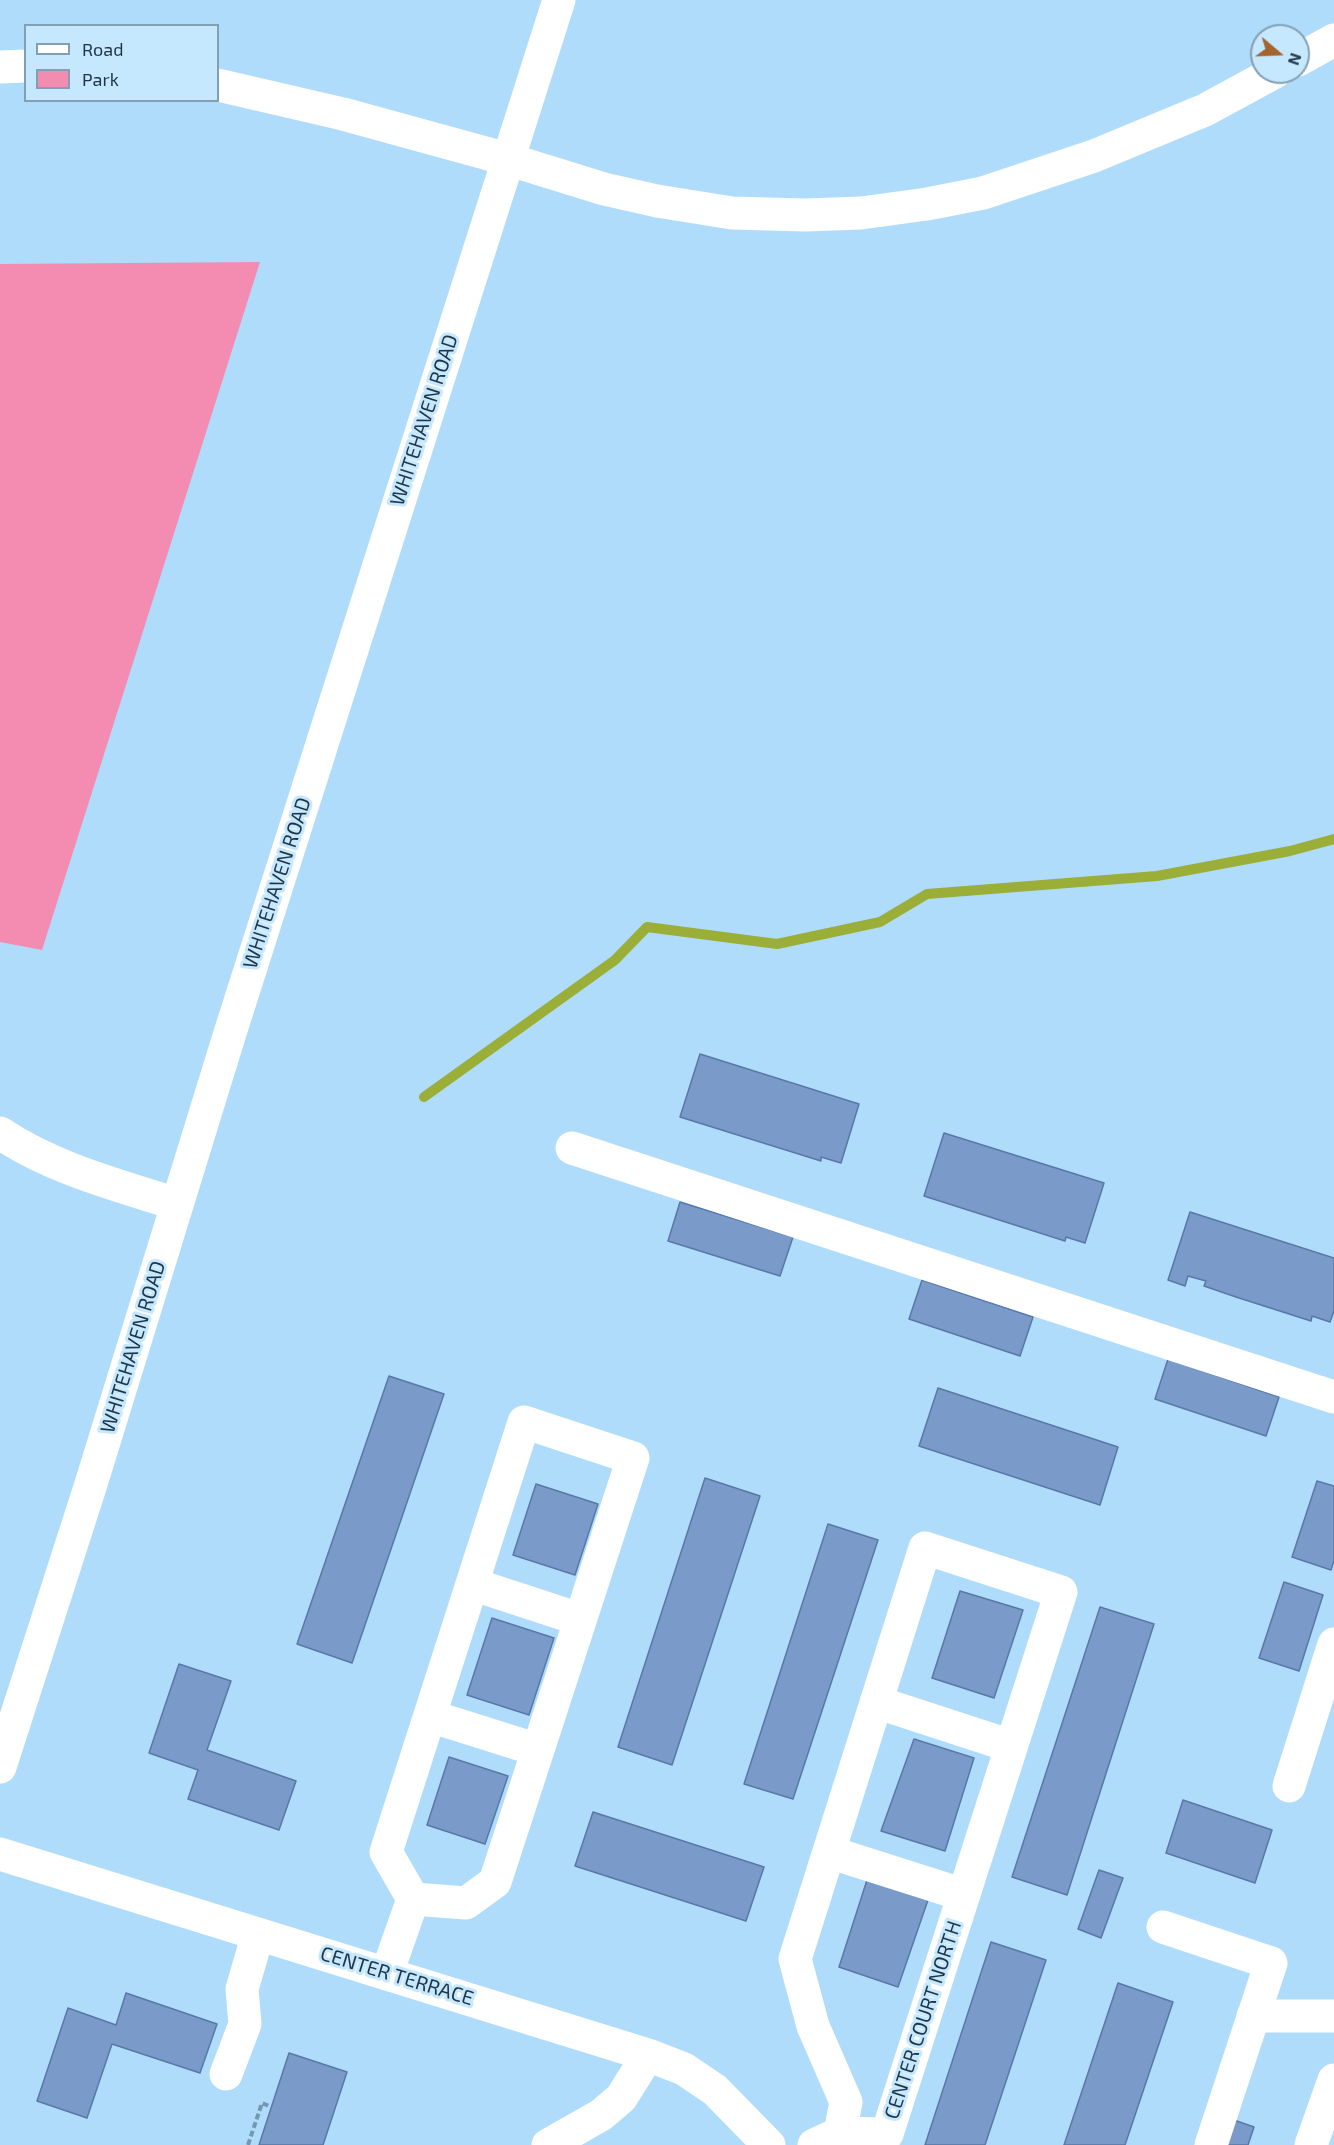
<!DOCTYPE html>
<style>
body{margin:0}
#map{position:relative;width:1334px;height:2145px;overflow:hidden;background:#afdcfb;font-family:"Exo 2",sans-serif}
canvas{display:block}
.legend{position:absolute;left:24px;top:24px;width:195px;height:78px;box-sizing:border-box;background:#c6e8ff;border:2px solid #82a0b4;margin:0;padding:8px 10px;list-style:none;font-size:18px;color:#1d3544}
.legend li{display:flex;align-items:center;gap:12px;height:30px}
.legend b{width:30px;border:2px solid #82a0b4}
.north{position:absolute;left:1250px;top:24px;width:60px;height:60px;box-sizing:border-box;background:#c6e8ff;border:2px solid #82a0b4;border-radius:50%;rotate:109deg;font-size:16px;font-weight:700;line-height:24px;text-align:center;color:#1d3544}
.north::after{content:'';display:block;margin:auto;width:21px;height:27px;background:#a4642d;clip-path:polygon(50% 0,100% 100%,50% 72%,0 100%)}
</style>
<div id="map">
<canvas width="1334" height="2145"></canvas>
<ul class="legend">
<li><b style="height:8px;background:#fff"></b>Road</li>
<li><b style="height:16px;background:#f38cb0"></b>Park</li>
</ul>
<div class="north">N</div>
</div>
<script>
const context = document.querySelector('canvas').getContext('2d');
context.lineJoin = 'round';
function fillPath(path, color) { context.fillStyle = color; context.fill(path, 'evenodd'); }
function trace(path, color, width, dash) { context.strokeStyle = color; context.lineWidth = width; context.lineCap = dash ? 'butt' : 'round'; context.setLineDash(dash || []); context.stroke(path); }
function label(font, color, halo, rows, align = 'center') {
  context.font = font + ' "Exo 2",sans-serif'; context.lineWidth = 6; context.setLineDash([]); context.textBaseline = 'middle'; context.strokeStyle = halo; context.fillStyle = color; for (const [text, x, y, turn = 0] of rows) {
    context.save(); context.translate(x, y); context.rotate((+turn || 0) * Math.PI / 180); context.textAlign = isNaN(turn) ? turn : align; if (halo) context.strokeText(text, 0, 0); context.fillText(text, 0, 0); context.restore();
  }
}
fillPath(new Path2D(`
 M260,262L42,950L0,942V264Z`), '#f38cb0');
trace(new Path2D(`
 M424,1097L615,960L647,927L777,944L880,922L927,894L1157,876L1290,851L1334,839`), '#9aae38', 10);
const building = new Path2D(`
 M700,1054L859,1104L841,1163L821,1157V1161L680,1117Z
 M944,1133L1104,1183L1085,1243L1066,1237L1065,1241L924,1196Z
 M680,1202L793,1237L780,1276L668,1241Z
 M1190,1212L1334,1258V1311L1330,1322L1312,1316L1311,1321L1236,1297L1204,1286L1206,1281L1188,1276L1185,1286L1168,1280Z
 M922,1280L1033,1317L1020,1356L909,1319Z
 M1168,1359L1279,1397L1266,1436L1155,1399Z
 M389,1376L444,1394L352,1663L297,1644Z
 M938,1388L1118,1447L1100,1505L919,1446Z
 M705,1478L760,1496L672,1765L618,1747Z
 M1317,1481L1334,1486V1561L1331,1570L1292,1557Z
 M536,1484L598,1504L575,1575L513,1555Z
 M828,1524L878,1540L793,1799L744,1784Z
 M1284,1582L1323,1595L1299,1671L1259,1658Z
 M960,1591L1023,1610L994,1698L932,1678Z
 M1100,1607L1154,1624L1067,1895L1012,1877Z
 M492,1618L554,1638L529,1715L467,1695Z
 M179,1664L231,1681L207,1750L296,1781L279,1830L188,1799L198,1770L149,1753Z
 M914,1739L974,1758L945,1851L881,1831Z
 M449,1757L508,1776L485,1844L427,1825Z
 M1183,1800L1272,1830L1255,1883L1166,1853Z
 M593,1812L764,1867L746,1921L575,1866Z
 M1099,1870L1123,1878L1101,1938L1078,1929Z
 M867,1880L928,1900L898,1987L839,1967Z
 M991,1942L1046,1960L985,2145H925Z
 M1118,1983L1173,2002L1125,2145H1064Z
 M126,1993L217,2024L200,2073L112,2044L87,2118L37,2101L68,2008L116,2025Z
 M289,2053L347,2072L323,2145H259Z
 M1231,2119L1254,2127L1248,2145H1223Z`);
fillPath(building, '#7a9aca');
trace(building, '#5978a6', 1.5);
trace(new Path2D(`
 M248,2145L262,2103L269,2106`), '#7498b1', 4, [6, 3]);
trace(new Path2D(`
 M0,1133C52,1168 117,1185 177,1204
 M572,1148L1334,1397
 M472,1584L579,1619
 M876,1702L1011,1746
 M430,1716L538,1750
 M0,1767L91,1484L230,1033L559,0
 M1289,1786L1334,1644
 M829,1852L964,1895
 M0,1854L648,2055L684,2069L715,2090L769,2145
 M1163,1927L1271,1963L1211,2145
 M387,1973L413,1899L466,1903L495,1882L633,1458L524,1422L386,1852L413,1899
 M1253,2016H1334
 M226,2074L245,2024L242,1989L258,1934
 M548,2145L601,2115L621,2098L648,2055
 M814,2145L840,2133L887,2134L1061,1592L925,1548L795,1959L813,2026L846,2102L840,2133
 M1311,2145L1334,2080`), '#fff', 33);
trace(new Path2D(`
 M1298,60L1334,40
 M0,67L26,66
 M218,85L343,114L507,159L604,189L657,201L732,213L805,215L861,213L927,204L983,193L1094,156L1205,110L1275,72`), '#fff', 33);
label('20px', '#1d3544', '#c6e8ff', [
 ["WHITEHAVEN ROAD",424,420,-72],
 ["WHITEHAVEN ROAD",277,883,-72],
 ["WHITEHAVEN ROAD",133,1347,-73],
 ["CENTER TERRACE",397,1976,17],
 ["CENTER COURT NORTH",923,2020,-72]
]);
</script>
